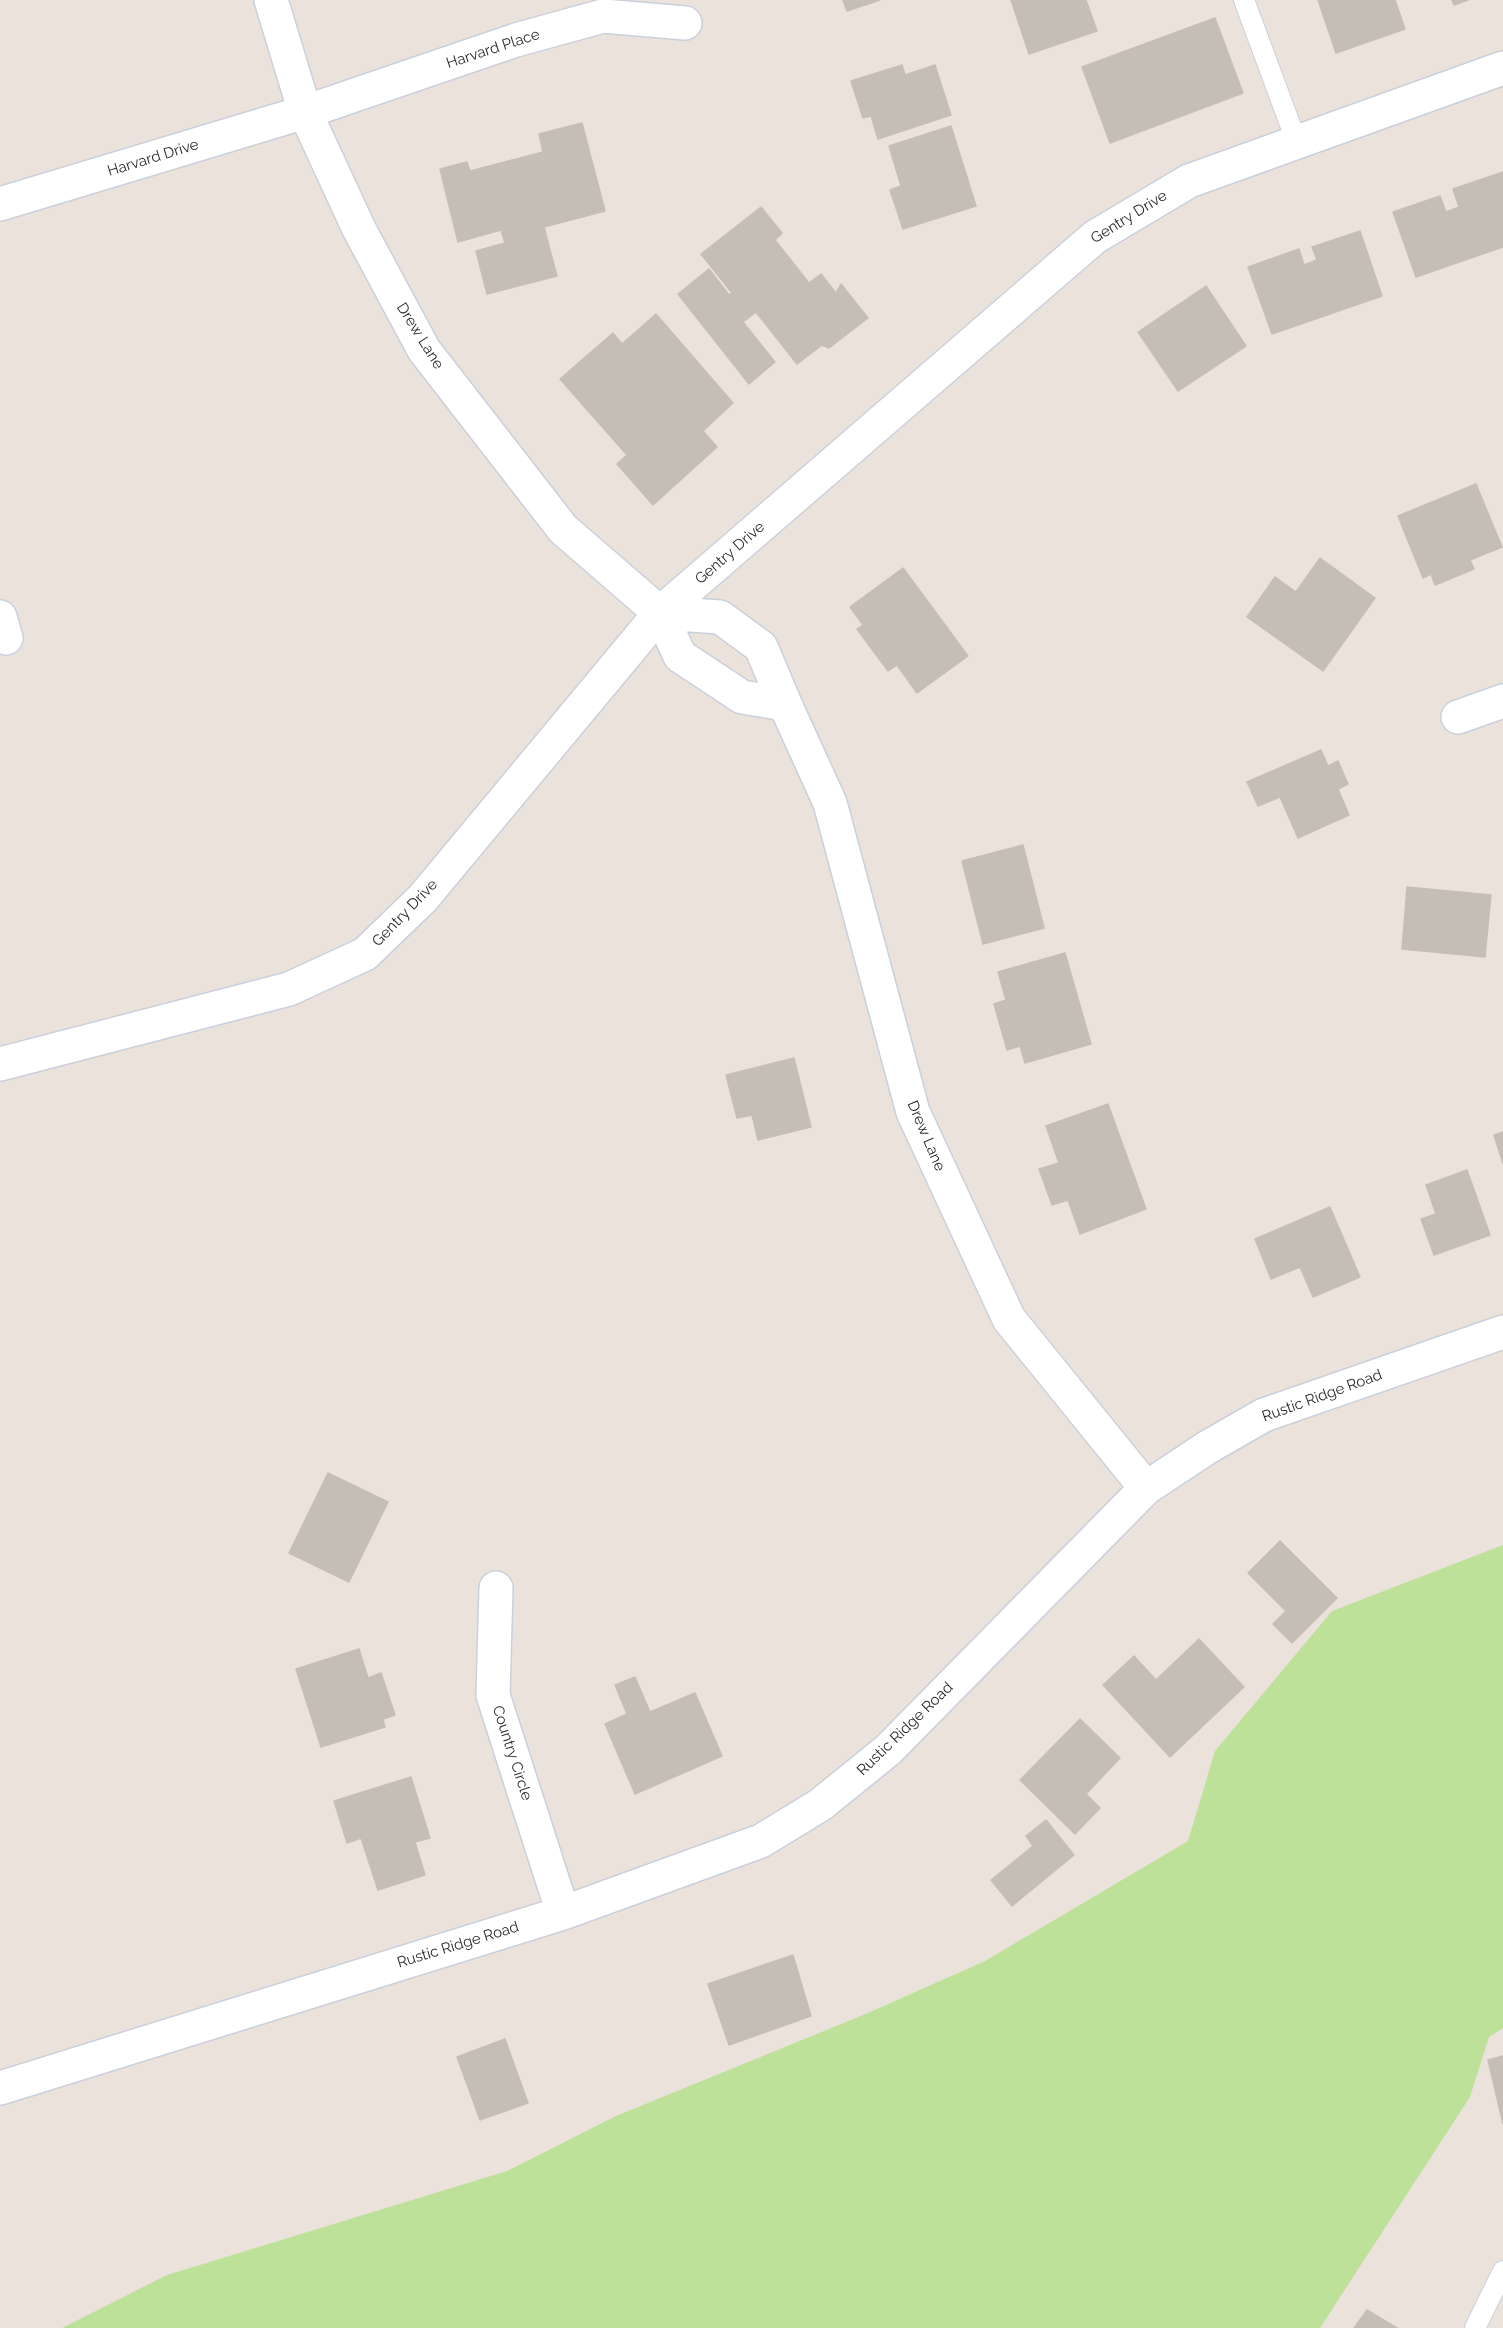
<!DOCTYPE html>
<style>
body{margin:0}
canvas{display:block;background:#ece2dc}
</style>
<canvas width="1503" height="2328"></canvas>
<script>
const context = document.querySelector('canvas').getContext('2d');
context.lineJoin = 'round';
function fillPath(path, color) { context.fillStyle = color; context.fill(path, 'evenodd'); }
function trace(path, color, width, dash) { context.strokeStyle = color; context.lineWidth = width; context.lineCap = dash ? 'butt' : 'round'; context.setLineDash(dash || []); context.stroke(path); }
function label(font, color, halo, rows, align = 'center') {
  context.font = font + ' Raleway,sans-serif'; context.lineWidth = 5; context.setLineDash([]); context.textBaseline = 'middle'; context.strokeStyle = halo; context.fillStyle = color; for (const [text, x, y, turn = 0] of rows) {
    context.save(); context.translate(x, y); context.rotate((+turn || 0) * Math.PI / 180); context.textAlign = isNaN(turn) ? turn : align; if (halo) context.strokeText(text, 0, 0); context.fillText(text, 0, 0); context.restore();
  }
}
fillPath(new Path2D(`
 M1503,1545V2028L1489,2037L1470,2097L1320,2328H62L167,2275L507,2171L616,2116L868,2013L985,1961L1188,1841L1215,1751L1332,1611Z`), '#bde199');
const building = new Path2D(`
 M843,0H880L847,11Z
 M1011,0H1086L1097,31L1029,54Z
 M1318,0H1395L1405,29L1336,53Z
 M1452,0H1468L1454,5Z
 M1215,18L1243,93L1110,143L1082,67Z
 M902,65L905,75L935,65L951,115L878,139L871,116L863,118L851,81Z
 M582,123L605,211L544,227L557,276L487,294L476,251L505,243L501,230L458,242L440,169L467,162L470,171L543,152L539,134Z
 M951,126L976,206L903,229L890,190L901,186L889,146Z
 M1503,172V247L1416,277L1393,212L1440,196L1446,212L1459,207L1453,189Z
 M761,207L782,233L775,240L809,283L821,274L836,293L841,284L868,318L829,348L822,345L797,364L756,312L743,322L775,362L749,384L678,294L709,269L729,295L732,293L701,254Z
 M1360,231L1382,296L1272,334L1248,267L1299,249L1304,265L1317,260L1312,247Z
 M1206,286L1246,346L1178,391L1138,332Z
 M656,314L733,403L703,431L717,447L653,505L617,464L627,455L560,379L613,333L622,344Z
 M1476,484L1502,547L1470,560L1474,569L1435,585L1431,574L1423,578L1398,516Z
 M1320,558L1375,598L1323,671L1247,617L1275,577L1296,592Z
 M903,568L968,656L917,693L897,665L888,671L857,629L863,625L850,607Z
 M1321,750L1328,766L1338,761L1348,784L1338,789L1349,815L1298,838L1280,797L1258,806L1247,782Z
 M1023,845L1044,928L983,944L962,861Z
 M1407,887L1491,895L1485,957L1402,949Z
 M1065,953L1091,1044L1025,1063L1020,1046L1007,1050L994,1004L1006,1000L998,972Z
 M794,1058L811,1127L758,1140L752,1115L737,1118L726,1075Z
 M1108,1104L1146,1209L1080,1234L1068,1200L1052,1205L1039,1169L1059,1163L1046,1126Z
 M1503,1132V1164L1494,1135Z
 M1467,1170L1490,1235L1434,1255L1421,1219L1436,1214L1426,1185Z
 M1330,1207L1360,1277L1313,1297L1300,1267L1271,1279L1255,1239Z
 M328,1473L388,1502L349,1582L289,1553Z
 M1280,1541L1337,1598L1292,1643L1273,1624L1286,1611L1248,1573Z
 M1199,1639L1244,1687L1170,1757L1103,1685L1134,1656L1156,1680Z
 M359,1649L368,1678L381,1673L395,1715L383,1719L385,1727L321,1747L296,1669Z
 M635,1677L650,1712L695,1693L722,1756L635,1794L605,1724L627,1714L615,1685Z
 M1080,1719L1120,1758L1086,1794L1100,1808L1075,1834L1020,1780Z
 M411,1777L430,1838L415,1842L425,1875L378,1890L361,1838L347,1843L334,1801Z
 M1046,1820L1074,1855L1012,1906L991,1880L1033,1846L1026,1836Z
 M793,1955L811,2016L729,2045L708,1984Z
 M505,2039L528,2103L480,2120L457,2057Z
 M1503,2056V2124L1488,2060Z
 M1367,2310L1397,2328H1354Z`);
fillPath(building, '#c4beb7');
trace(building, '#c7beb6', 1.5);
const service = new Path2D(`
 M1244,0L1297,143
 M1475,2328L1503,2271`);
const minor = new Path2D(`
 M271,0L305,112L359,229L424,350L563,529L660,613L680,656L742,697L785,704L761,647L720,617L660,613
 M0,204L305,112L516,40L603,16L685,23
 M0,617L6,638
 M785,704L830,803L913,1112L1009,1319L1146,1488
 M1458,717L1503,701
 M0,1064L289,989L365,954L423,898L660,613L1095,237L1189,181L1503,68
 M496,1588L493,1695L563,1913
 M0,2088L563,1913L761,1841L820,1805L888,1750L1146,1488L1208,1447L1264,1415L1503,1332`);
trace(service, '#cad0db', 22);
trace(minor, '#cad0db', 36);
trace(service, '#fff', 20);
trace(minor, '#fff', 33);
label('15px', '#2a2a2a', '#fff', [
 ["Harvard Place",493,49,-18],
 ["Harvard Drive",153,158,-17],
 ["Gentry Drive",1129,217,-32],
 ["Drew Lane",420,336,58],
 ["Gentry Drive",730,553,-41],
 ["Gentry Drive",405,913,-46],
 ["Drew Lane",926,1136,67],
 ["Rustic Ridge Road",1322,1396,-20],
 ["Rustic Ridge Road",905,1729,-44],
 ["Country Circle",512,1753,72],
 ["Rustic Ridge Road",458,1945,-17]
]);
</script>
